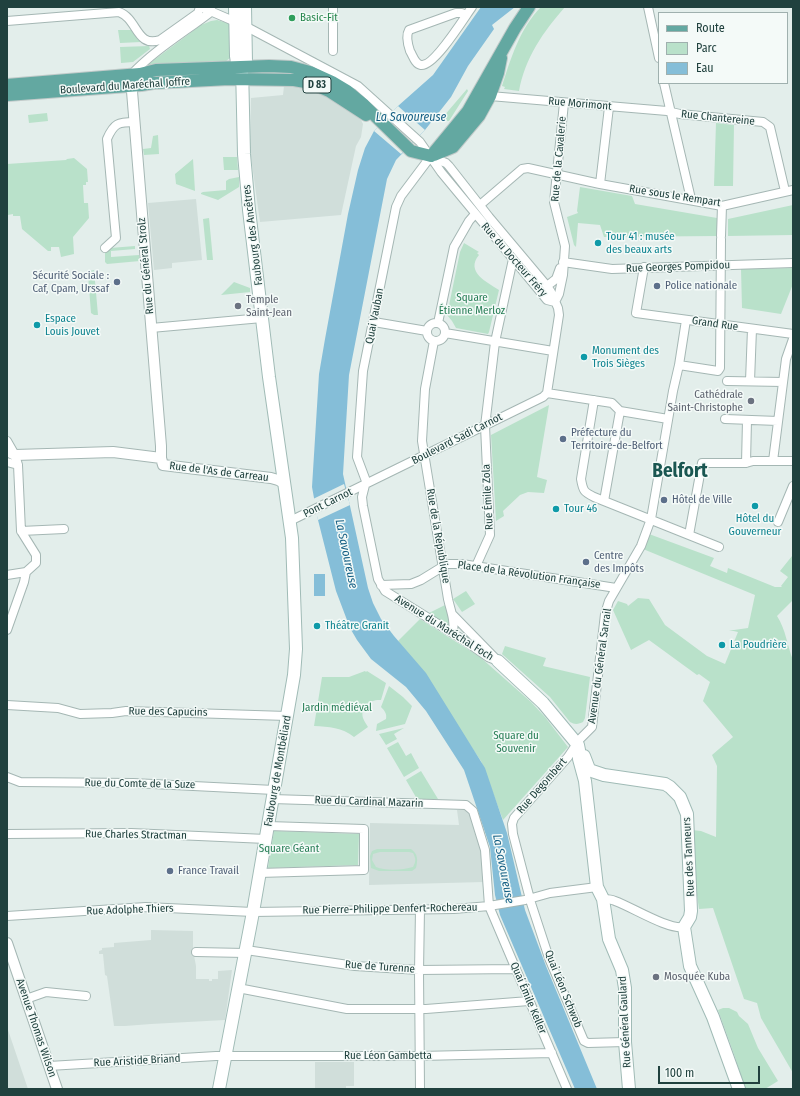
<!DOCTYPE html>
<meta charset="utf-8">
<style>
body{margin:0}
#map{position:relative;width:800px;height:1096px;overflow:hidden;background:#e3eeeb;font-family:"Fira Sans Condensed",sans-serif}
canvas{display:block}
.frame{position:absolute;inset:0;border:8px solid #20413e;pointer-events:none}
.legend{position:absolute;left:658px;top:12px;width:130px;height:72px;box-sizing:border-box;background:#f4faf8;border:1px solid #9fb0ae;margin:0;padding:5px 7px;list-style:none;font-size:12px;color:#20413e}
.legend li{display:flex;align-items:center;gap:8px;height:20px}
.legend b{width:20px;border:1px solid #9fb0ae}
.scale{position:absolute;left:658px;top:1066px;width:102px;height:18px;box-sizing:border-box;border:2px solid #20413e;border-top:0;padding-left:5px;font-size:12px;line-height:14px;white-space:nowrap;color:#20413e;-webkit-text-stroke:3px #f4faf8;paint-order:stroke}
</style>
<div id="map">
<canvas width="800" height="1096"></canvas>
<div class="frame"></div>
<ul class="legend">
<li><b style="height:5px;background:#63a8a1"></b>Route</li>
<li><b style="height:11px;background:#b9e1ca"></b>Parc</li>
<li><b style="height:11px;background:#85bed8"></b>Eau</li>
</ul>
<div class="scale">100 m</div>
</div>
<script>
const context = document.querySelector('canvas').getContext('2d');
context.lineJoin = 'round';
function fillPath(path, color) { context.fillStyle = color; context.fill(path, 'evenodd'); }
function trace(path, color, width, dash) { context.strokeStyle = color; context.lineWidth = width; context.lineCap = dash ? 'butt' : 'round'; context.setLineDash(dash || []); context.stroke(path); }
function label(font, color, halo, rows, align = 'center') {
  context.font = font + ' "Fira Sans Condensed",sans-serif'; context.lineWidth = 3; context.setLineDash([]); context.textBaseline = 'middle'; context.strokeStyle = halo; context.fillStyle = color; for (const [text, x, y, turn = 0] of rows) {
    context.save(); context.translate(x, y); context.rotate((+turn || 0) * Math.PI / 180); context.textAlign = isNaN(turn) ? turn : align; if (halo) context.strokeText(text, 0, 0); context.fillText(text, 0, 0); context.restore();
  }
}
fillPath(new Path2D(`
 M284,86H294L316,91L343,106L361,120L363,124L361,137L356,146L341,215L260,222L250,150L251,98L283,95Z
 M196,199L202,260L172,263V268L154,270L148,203Z
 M457,810H465L470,812L481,848L484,882L369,885L370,823L459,825Z
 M151,930L193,931V950L196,966V979H209V981H212V979H218V971L232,970L225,1020L151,1024L125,1026H114L107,976L105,975L103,954H99V951L102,950V948L114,947V943L151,940Z
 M7,1027L28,1089H7Z
 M315,1062H354V1086H346V1089H315Z`), '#d0deda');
fillPath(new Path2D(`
 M541,7H565C543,32 525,58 519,91L504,89L505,87L502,86C511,58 520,28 541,7Z
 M217,20L231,24V57L225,62L146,66L201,25L211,21Z
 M118,30H133L141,42L120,43Z
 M149,46L150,49L133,62L121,63L120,47Z
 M467,89L468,91L449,121H447L443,117Z
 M47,113L48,121L29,123L28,115Z
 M716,123L734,125L733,186H714Z
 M158,135L159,154L144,155L143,149L151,148L153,136Z
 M223,157H237L238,170H224Z
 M74,158L87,169L88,182H86V185H83L84,203H88L89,218L73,237L74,254L61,257L59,247H51V251H48L22,229L20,216H13V214L8,215L7,164L66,160L67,159Z
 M193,159L195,191L176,184L175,174Z
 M239,177V187L218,200L201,194V193L203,192L226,190V181L229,179Z
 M580,187L632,196L635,204L717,218V236L604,237L600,225L578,223L576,247L574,245L567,217L578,213L577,211Z
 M793,205V235L728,236V219Z
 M209,218L213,260H207L203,219Z
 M464,243L479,252L477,253L479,255C465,272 487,282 499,290L489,332L488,334L456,328L452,321L447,315L460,252Z
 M135,246V249L111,251V257L139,255L140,261L107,264L105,262V251L110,248Z
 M793,268V284L781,314L742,308L741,269Z
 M94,270L98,315H94L91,313L88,275L90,271Z
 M234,282L250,288V292L221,295Z
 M549,405L537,477L547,480L544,493L528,492L520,495L503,511L504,516L496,521L491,435Z
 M649,534L714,558L710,566L727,573L728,568L775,587H782L781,586L788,577L780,571L792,556L793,557V600L777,616C786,630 787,645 793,660V1073L761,1018L757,1003L744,999L713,908L699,909L694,874L692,830L701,831L716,837L717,766L712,755L733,737L703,701L710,682L699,674L697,675L649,640L631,650L613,610L618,601L627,604L628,606L638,598L649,599L665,625L707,656L725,664L738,632L729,630H734L748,628L755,595L643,549Z
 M466,591L475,604L462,612L453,599Z
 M445,605L448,614L450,627L427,614Z
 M420,619L480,657L531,702L545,717L568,747L503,820L481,761L398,641Z
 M505,646L546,658L543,666L590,677L585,718L583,722C579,724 575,725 570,722L550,697L502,654Z
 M365,671L366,672L367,671L386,683L381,700C371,699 360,706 363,718C364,721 367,725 368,727L354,737C342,727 329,727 314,726L322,677H349Z
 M389,686L403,697L412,706L405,724L376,731L377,724L386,719C387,714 385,711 381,707Z
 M404,728L394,734L397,739L386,745L379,734Z
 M398,742L406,756L411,753L419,768L404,777L387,748Z
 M421,771L438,799H417L406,780Z
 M274,831L359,834L358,865L268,868Z
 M377,849H411C418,854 418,860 416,868L412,871H379L371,868L370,856L372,851ZM380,852H409L413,853C416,859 416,861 413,867C403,870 386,871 376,867L372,860L373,854Z
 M723,1008H729L737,1012L739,1016L748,1024L758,1048L778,1081L765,1089H745L735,1057L718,1010Z`), '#b9e1ca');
fillPath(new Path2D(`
 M481,7H515L492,25L494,29L468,66L451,97L425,130L396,160L387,179L349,375L343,474L368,588L373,603L381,619L394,636L426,673L485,768L507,833L525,910L546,966L597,1089H575L500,915L495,895L490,847L464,770L426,711L406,687L371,659L357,640L350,628L336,591L318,520L312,487L319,374L325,339L348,214L358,170L365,148L374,131L398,106L433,75Z
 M314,574H325V596H314Z`), '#85bed8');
fillPath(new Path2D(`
 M398,106L425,130L401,154L374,131Z
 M344,484L350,505L318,520L313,499Z`), '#e3eeeb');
const minor = new Path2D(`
 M201,7L245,26L358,86L420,142L441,172L538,289L547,300L555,302
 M648,7L659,58
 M466,15L462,13H456L409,30C406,35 408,45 410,51C413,56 415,64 421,65C434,67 464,18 472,7
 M7,21L119,12C138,19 136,48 160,40L198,13L200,7
 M333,51V7
 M131,75C154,50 185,32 212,11
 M664,83L691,199
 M490,96L667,111L680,114L763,122L770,127L785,191
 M431,156L401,196L396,207L363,371L357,457L366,481L362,497L363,506L378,579L385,591L462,639L488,657L498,661
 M431,157L446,163L449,166L489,217L547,286L551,292L558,308L559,315L547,393
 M600,184L609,107
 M480,205L522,169L528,168L600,184L722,206L793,190
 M721,236L722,206
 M105,248L116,238L107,139C114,123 118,122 135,122
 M563,262L612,269L793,263
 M644,267L636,313L793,334
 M547,286L556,279L560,268
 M555,302L559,294L563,275L565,246L554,202L564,103
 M374,322L427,331
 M427 332a9 9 0 1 1 18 0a9 9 0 1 1-18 0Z
 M438,323L454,247L469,221L475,214
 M151,328L262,318
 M445,333L553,351
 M434,341L425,389L422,441L448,599C451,612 455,620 453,633
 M679,365L718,371L720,368L721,239
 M727,381L783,382
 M750,381L752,329
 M547,393L612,403L620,411
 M594,400L581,479C583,491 584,492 594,497L719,547
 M620,411L668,419
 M725,419L778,421
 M7,441L15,455L18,465L21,531L36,555V563L26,572
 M773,461L786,359L793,339
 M7,462L18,465
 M746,463L747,420
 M604,501L620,411
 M290,521L543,397L547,393
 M778,522L793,486
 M21,531L64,529
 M689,535L702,463H746L753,461H793
 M476,566L490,535L485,426L495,342L513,259
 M7,575L26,572
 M381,585L411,584L421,580L447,564H462L616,588
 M453,615L496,659
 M7,630L24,582L26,572
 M7,705L58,708L80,714L112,713L126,711L287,716
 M7,777L20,782L133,783L274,790
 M272,799L466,805L473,811L485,850L489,906L567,1089
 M7,834L131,833L266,839
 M259,873L364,870V829L268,826
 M603,899C607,899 611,899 615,901C632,907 668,930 684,927
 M420,909L419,972L420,1089
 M7,916L146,907L253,912L454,909L489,906L525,900L550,893L597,887
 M246,950L355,966L419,970L516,969
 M196,952L245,953
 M238,988L347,1009H426L529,1001
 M26,999L46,992L86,996
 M625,1042L588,1043L584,1041L549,958L531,903L513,834L512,824L514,818L568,757L580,739L592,727L605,614L609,601L641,546L651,519L673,391L679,365L686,320
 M49,1066L216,1056H420L552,1053`);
const tertiary = new Path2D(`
 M131,79L161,446V458L163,465L271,478L278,480L284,483
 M7,451L15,455L113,452L161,458
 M7,943L57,1089`);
const secondary = new Path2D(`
 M235,7L236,56L237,62L242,67
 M498,661L543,703L578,745L579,750V759L585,781L597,887L603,899L609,939L622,970L625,988V1042L629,1089
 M584,756L589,769L592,771L604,775L665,784L670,787L680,797L687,814L691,911L690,917L684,927L690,966L713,1017L739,1089
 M219,1089L253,912L294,675L296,649L292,538L269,377L249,210L244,154L242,67L246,62L245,7`);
const primary = new Path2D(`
 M7,85L140,74L156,70L269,66L291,67L310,72L332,82L347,91L364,105L411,151L431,156
 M7,95L141,85L153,83L229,79L294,80L311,83L329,91L366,115
 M434,155L453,147L479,116L490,96L498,73L501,58
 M431,156L468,111L515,28L529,7`);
trace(minor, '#a5b7b4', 10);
trace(tertiary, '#a5b7b4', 12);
trace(secondary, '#a0bbb6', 14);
trace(primary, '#c1cac9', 14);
trace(minor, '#fff', 8);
trace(tertiary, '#fff', 10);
trace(secondary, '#fff', 12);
trace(primary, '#63a8a1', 12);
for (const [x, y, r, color] of [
 [292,18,4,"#2e9e5b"],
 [598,243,4,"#0f9aa8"],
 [117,282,4,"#5c6f8a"],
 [657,286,4,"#5c6f8a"],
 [238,306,4,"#6b7280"],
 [37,325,4,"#0f9aa8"],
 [584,357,4,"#0f9aa8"],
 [751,401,4,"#6b7280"],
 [563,439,4,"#5c6f8a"],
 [664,500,4,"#5c6f8a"],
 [755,506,4,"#0f9aa8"],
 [556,509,4,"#0f9aa8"],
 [586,562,4,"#5c6f8a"],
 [317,626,4,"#0f9aa8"],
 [722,645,4,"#0f9aa8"],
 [170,871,4,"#5c6f8a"],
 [656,977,4,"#6b7280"]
]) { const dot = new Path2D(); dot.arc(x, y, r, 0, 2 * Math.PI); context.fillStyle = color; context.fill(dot); trace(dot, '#f4faf8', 1.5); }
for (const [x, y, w] of [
 [317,85,28]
]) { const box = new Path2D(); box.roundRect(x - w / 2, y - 8, w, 16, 3); context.fillStyle = '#f4faf8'; context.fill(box); trace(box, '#20413e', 1); }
label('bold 10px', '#20413e', null, [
 ["D 83",317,85]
]);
label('11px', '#27864d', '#f4faf8', [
 ["Basic-Fit",300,18]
], 'left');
label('11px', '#20413e', '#f4faf8', [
 ["Boulevard du Maréchal Joffre",125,86,-4],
 ["Rue Morimont",580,104,5],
 ["Rue Chantereine",718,118,6],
 ["Rue de la Cavalerie",559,159,-85],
 ["Rue sous le Rempart",675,196,9],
 ["Faubourg des Ancêtres",253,235,-97],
 ["Rue du Docteur Fréry",514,260,49],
 ["Rue du Général Strolz",146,266,-95],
 ["Rue Georges Pompidou",678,267,-2],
 ["Quai Vauban",375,316,-79],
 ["Grand Rue",715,324,8],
 ["Boulevard Sadi Carnot",457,439,-27],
 ["Rue de l'As de Carreau",219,472,7],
 ["Rue Émile Zola",488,497,-93],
 ["Pont Carnot",328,503,-26],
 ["Rue de la République",438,536,80],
 ["Place de la Révolution Française",529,575,8],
 ["Avenue du Maréchal Foch",444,628,32],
 ["Avenue du Général Sarrail",600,666,-82],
 ["Rue des Capucins",168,712,1],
 ["Faubourg de Montbéliard",278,771,-80],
 ["Rue du Comte de la Suze",140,784,1],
 ["Rue Degombert",542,786,-49],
 ["Rue du Cardinal Mazarin",369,802,2],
 ["Rue Charles Stractman",136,835,1],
 ["Rue des Tanneurs",689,857,-93],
 ["Rue Pierre-Philippe Denfert-Rochereau",390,909,-1],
 ["Rue Adolphe Thiers",130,910,-2],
 ["Rue de Turenne",380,967,4],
 ["Quai Léon Schwob",563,989,68],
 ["Quai Émile Keller",528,998,67],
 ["Rue Général Gaulard",625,1022,-93],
 ["Avenue Thomas Wilson",36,1028,71],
 ["Rue Léon Gambetta",388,1056],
 ["Rue Aristide Briand",137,1061,-3]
]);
label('11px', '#0d838f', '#f4faf8', [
 ["Tour 41 : musée",606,237],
 ["des beaux arts",606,250],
 ["Espace",45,319],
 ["Louis Jouvet",45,332],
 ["Monument des",592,351],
 ["Trois Sièges",592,364],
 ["Tour 46",564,509],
 ["Hôtel du",755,519,"center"],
 ["Gouverneur",755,532,"center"],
 ["Théâtre Granit",325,626],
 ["La Poudrière",730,645]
], 'left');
label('11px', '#4e5e75', '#f4faf8', [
 ["Sécurité Sociale :",109,276,"right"],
 ["Caf, Cpam, Urssaf",109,289,"right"],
 ["Police nationale",665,286],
 ["Préfecture du",571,433],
 ["Territoire-de-Belfort",571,446],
 ["Hôtel de Ville",672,500],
 ["Centre",594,556],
 ["des Impôts",594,569],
 ["France Travail",178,871]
], 'left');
label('11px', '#267d55', '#f4faf8', [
 ["Square",472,298],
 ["Étienne Merloz",472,311],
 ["Jardin médiéval",337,708],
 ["Square du",516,736],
 ["Souvenir",516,749],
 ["Square Géant",289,849]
]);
label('11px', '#5b616d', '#f4faf8', [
 ["Temple",246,300],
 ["Saint-Jean",246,313],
 ["Cathédrale",743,395,"right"],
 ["Saint-Christophe",743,408,"right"],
 ["Mosquée Kuba",664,977]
], 'left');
label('italic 12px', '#145f84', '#f4faf8', [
 ["La Savoureuse",411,118],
 ["La Savoureuse",346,554,78],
 ["La Savoureuse",503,869,79]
]);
label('bold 19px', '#1a5651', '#f4faf8', [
 ["Belfort",680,472]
]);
</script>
